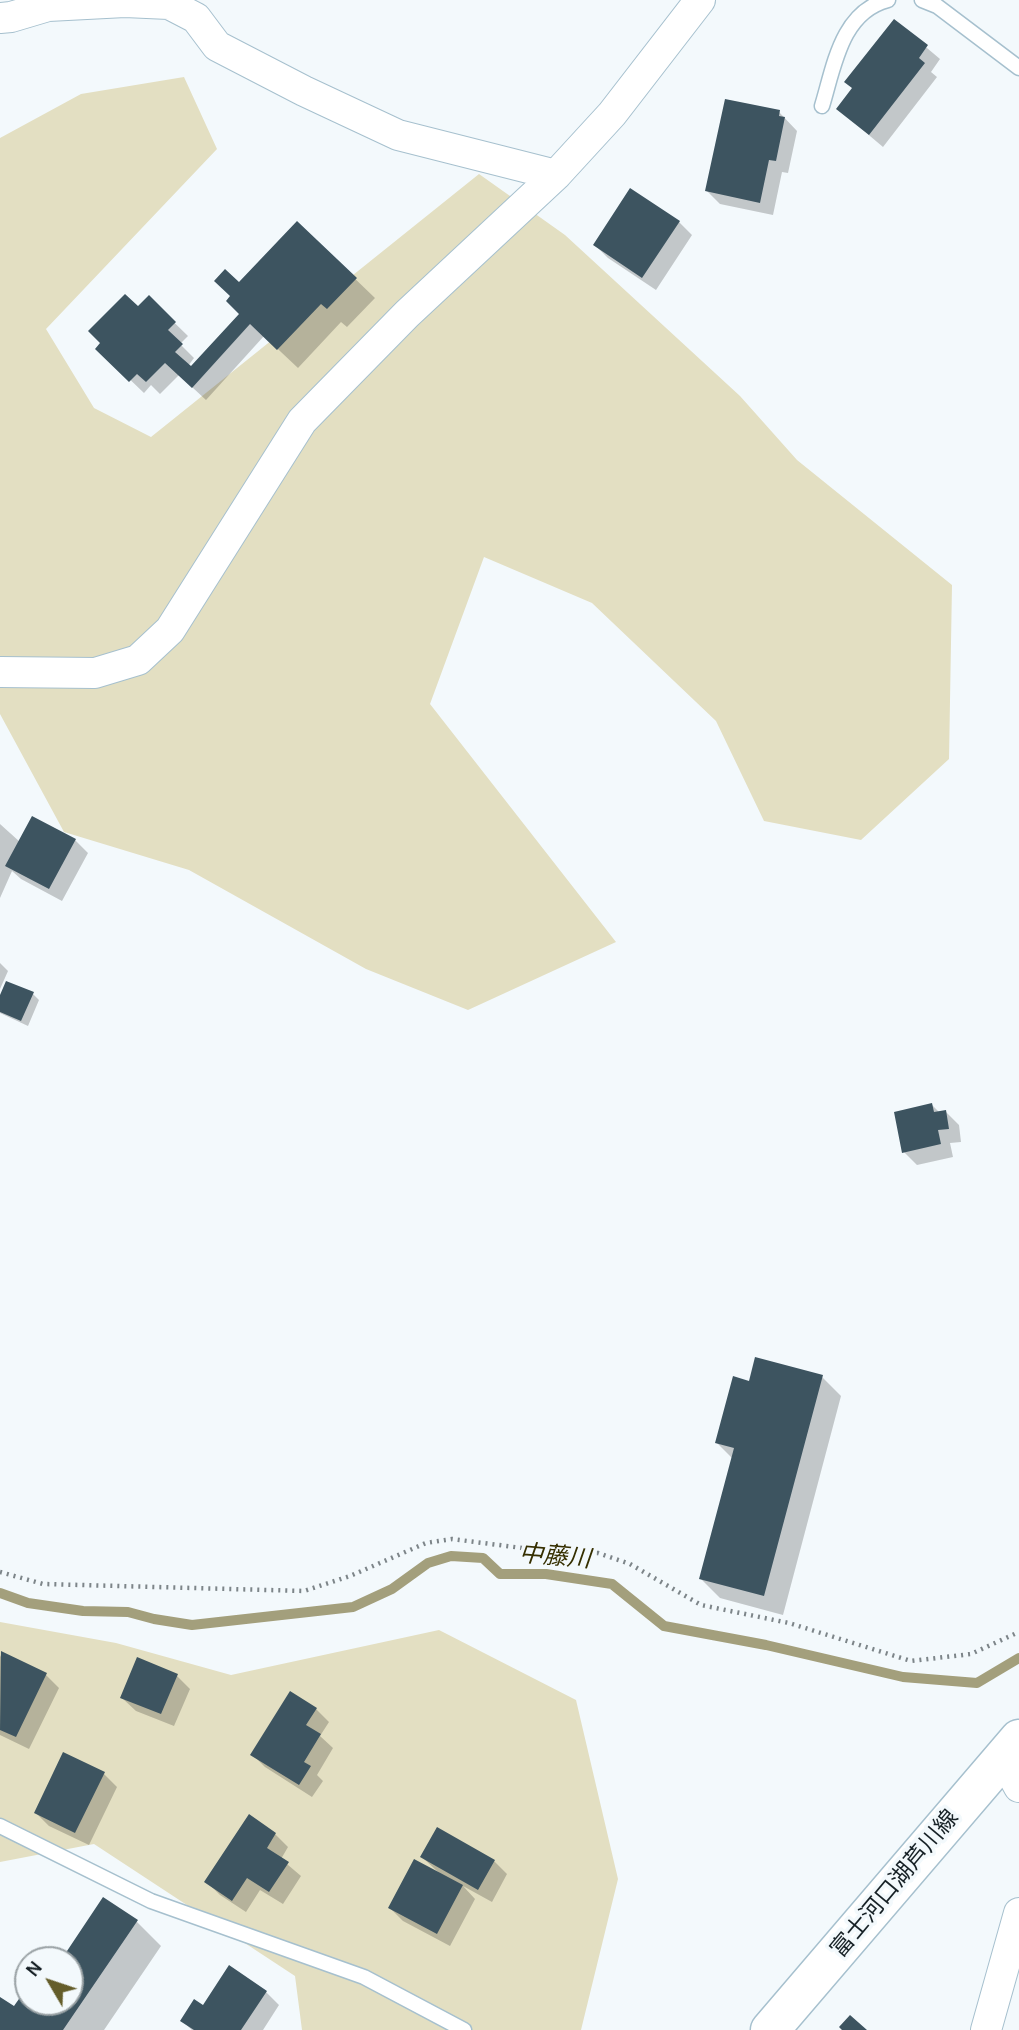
<!DOCTYPE html>
<meta charset="utf-8">
<style>
body{margin:0}
#map{position:relative;width:1019px;height:2030px;overflow:hidden;background:#f3f9fc;font-family:Karla,sans-serif}
canvas{display:block}
.north{position:absolute;left:14px;top:1946px;width:70px;height:70px;box-sizing:border-box;background:#f3f9fc;border:2px solid #9ba3a6;border-radius:50%;rotate:309deg;font-size:19px;font-weight:700;line-height:28px;text-align:center;color:#172126}
.north::after{content:'';display:block;margin:auto;width:24px;height:32px;background:#645d2a;clip-path:polygon(50% 0,100% 100%,50% 72%,0 100%)}
</style>
<div id="map">
<canvas width="1019" height="2030"></canvas>
<div class="north">N</div>
</div>
<script>
const context = document.querySelector('canvas').getContext('2d');
context.lineJoin = 'round';
function fillPath(path, color) { context.fillStyle = color; context.fill(path, 'evenodd'); }
function trace(path, color, width, dash) { context.strokeStyle = color; context.lineWidth = width; context.lineCap = dash ? 'butt' : 'round'; context.setLineDash(dash || []); context.stroke(path); }
function label(font, color, halo, rows, align = 'center') {
  context.font = font + ' Karla,"Noto Sans JP",sans-serif'; context.lineWidth = 7; context.setLineDash([]); context.textBaseline = 'middle'; context.strokeStyle = halo; context.fillStyle = color; for (const [text, x, y, turn = 0] of rows) {
    context.save(); context.translate(x, y); context.rotate((+turn || 0) * Math.PI / 180); context.textAlign = isNaN(turn) ? turn : align; if (halo) context.strokeText(text, 0, 0); context.fillText(text, 0, 0); context.restore();
  }
}
fillPath(new Path2D(`
 M184,77L217,149L46,329L94,408L151,437L479,174L565,235L740,396L797,460L952,585L949,759L861,840L764,821L716,721L592,603L484,557L430,704L616,942L468,1010L366,969L189,870L64,832L0,714V138L81,94Z
 M0,1622L116,1643L231,1675L439,1630L576,1700L618,1879L581,2030H302L295,1976L94,1844L0,1862Z`), '#e3dfc2');
fillPath(new Path2D(`
 M895,21L940,59L931,72L937,77L883,147L838,109L854,89Z
 M779,112L797,131L788,173L782,172L773,215L720,204L707,191Z
 M679,222L692,235L656,290L608,258L595,245Z
 M297,223L375,298L347,327L341,322L298,368L264,336L206,400L179,375L160,394L151,385L144,393L97,348L149,298L188,336L180,344L194,358L188,366L191,368L241,314L239,284Z
 M0,824L20,842L75,840L88,853L62,901L21,879L12,871L0,898Z
 M0,963L8,971L0,989Z
 M33,994L39,1000L28,1026L0,1013V999Z
 M932,1105L940,1113L945,1111L959,1125L961,1142L950,1143L953,1157L917,1165L904,1152Z
 M822,1377L841,1396L783,1615L720,1598L701,1579L733,1459L717,1443L750,1383Z
 M2,1653L46,1675L59,1688L29,1749L0,1735V1657Z
 M177,1676L190,1689L174,1726L136,1711L122,1698Z
 M316,1709L329,1722L320,1736L333,1748L317,1775L323,1781L312,1797L265,1767L252,1754Z
 M104,1774L117,1787L89,1845L49,1826L36,1813Z
 M275,1834L288,1847L281,1859L301,1876L283,1904L260,1890L246,1912L220,1895L207,1882Z
 M422,1857L494,1861L507,1874L492,1902L463,1886L475,1899L450,1946L403,1921L390,1908L438,1872Z
 M136,1921L161,1946L104,2030H0V1999L14,2009L28,1989V2002H70V1960H63Z
 M266,1992L279,2005L263,2030H192L182,2021L203,2007Z`), '#0003');
trace(new Path2D(`
 M0,1593L28,1603L83,1611L128,1612L154,1619L192,1625L353,1607L392,1589L428,1563L451,1556L483,1558L500,1574H546L612,1584L664,1626L766,1645L903,1677L977,1683L1019,1658`), '#a39f7c', 10);
fillPath(new Path2D(`
 M894,19L928,45L919,58L925,63L869,135L836,109L852,88L844,82Z
 M725,99L780,110L779,116L785,117L776,161L769,160L760,203L705,191Z
 M630,188L680,221L642,278L593,245Z
 M297,221L357,278L327,309L321,304L277,350L250,324L192,388L165,363L146,382L137,374L129,382L95,349L100,343L88,331L125,294L138,306L149,295L176,322L168,330L183,344L175,352L191,366L239,314L226,301L230,296L214,281L225,269L239,282Z
 M32,816L76,839L49,889L5,866Z
 M6,981L34,992L21,1021L0,1012V995Z
 M932,1103L934,1112L946,1110L949,1129L938,1130L941,1144L902,1153L894,1112Z
 M755,1357L823,1375L764,1596L699,1579L734,1448L715,1443L733,1376L749,1381Z
 M1,1651L47,1673L16,1737L0,1730Z
 M137,1657L178,1674L161,1714L120,1698Z
 M290,1691L317,1708L306,1725L321,1734L304,1762L311,1766L299,1785L250,1755Z
 M63,1752L105,1772L75,1833L34,1813Z
 M249,1814L276,1833L267,1848L289,1862L269,1892L247,1878L232,1901L204,1882Z
 M437,1827L495,1860L478,1890L420,1857Z
 M414,1859L463,1885L437,1934L388,1908Z
 M103,1897L138,1920L63,2030H0V1997L14,2006L28,1986V2002H70V1960H61Z
 M229,1965L267,1991L241,2030H194L180,2021L194,1999L203,2005Z
 M850,2015L867,2030H842L839,2027Z`), '#3d5460');
const service = new Path2D(`
 M922,0L937,6L1019,68
 M822,106C834,67 841,12 888,0
 M0,1826L151,1901L364,1977L464,2030`);
const minor = new Path2D(`
 M0,18L11,17L48,6L125,2L169,4L196,18L217,46L304,91L398,135L556,175
 M0,672L95,673L138,660L170,630L302,421L407,314L556,175L612,114L700,0
 M1003,1758L1019,1787
 M986,2030L1019,1913`);
const secondary = new Path2D(`
 M770,2030L1019,1739`);
trace(service, '#a6c0ce', 17);
trace(minor, '#a6c0ce', 32);
trace(secondary, '#a6c0ce', 41);
trace(new Path2D(`
 M0,1572L43,1584L304,1591L350,1576L426,1543L452,1539L553,1552L598,1553L630,1564L701,1605L789,1623L911,1661L971,1654L1019,1632`), '#7d8589', 4.5, [2, 5]);
trace(service, '#fff', 14);
trace(minor, '#fff', 30);
trace(secondary, '#fff', 38);
label('23px', '#172126', '#f3f9fc', [
 ["富士河口湖芦川線",895,1884,-50]
]);
label('italic 24px', '#352f00', '#f3f9fc', [
 ["中藤川",555,1557,5]
]);
</script>
